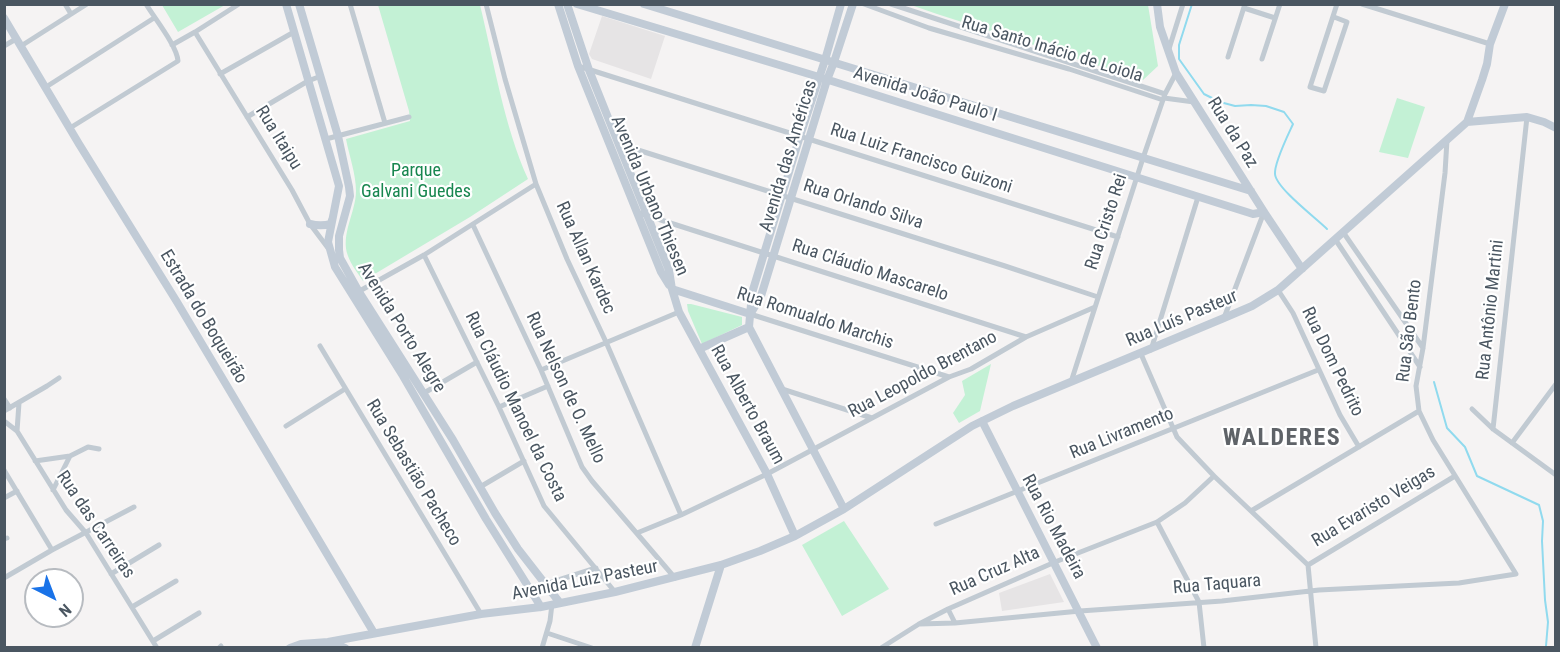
<!DOCTYPE html>
<meta charset="utf-8">
<style>
body{margin:0}
#map{position:relative;width:1560px;height:652px;overflow:hidden;background:#f5f3f3;font-family:"Roboto Condensed",sans-serif}
canvas{display:block}
.frame{position:absolute;inset:0;border:6px solid #4a5661;pointer-events:none}
.north{position:absolute;left:24px;top:568px;width:60px;height:60px;box-sizing:border-box;background:#fff;border:2px solid #b7bbc0;border-radius:50%;rotate:138deg;font-size:16px;font-weight:700;line-height:24px;text-align:center;color:#4a5661}
.north::after{content:'';display:block;margin:auto;width:21px;height:27px;background:#1a73e8;clip-path:polygon(50% 0,100% 100%,50% 72%,0 100%)}
</style>
<div id="map">
<canvas width="1560" height="652"></canvas>
<div class="frame"></div>
<div class="north">N</div>
</div>
<script>
const context = document.querySelector('canvas').getContext('2d');
context.lineJoin = 'round';
function fillPath(path, color) { context.fillStyle = color; context.fill(path, 'evenodd'); }
function trace(path, color, width, dash) { context.strokeStyle = color; context.lineWidth = width; context.lineCap = dash ? 'butt' : 'round'; context.setLineDash(dash || []); context.stroke(path); }
function label(font, color, halo, rows, align = 'center') {
  context.font = font + ' "Roboto Condensed",sans-serif'; context.lineWidth = 4.5; context.setLineDash([]); context.textBaseline = 'middle'; context.strokeStyle = halo; context.fillStyle = color; for (const [text, x, y, turn = 0] of rows) {
    context.save(); context.translate(x, y); context.rotate((+turn || 0) * Math.PI / 180); context.textAlign = isNaN(turn) ? turn : align; if (halo) context.strokeText(text, 0, 0); context.fillText(text, 0, 0); context.restore();
  }
}
fillPath(new Path2D(`
 M602,16L665,36L651,79L592,59L589,54Z
 M1050,574L1064,602L1002,611L999,593Z`), '#e6e4e5');
fillPath(new Path2D(`
 M162,5H225L178,32Z
 M378,5H480C494,62 504,126 528,179L470,217L363,281C358,273 351,265 348,256C340,235 356,212 356,191C356,174 349,155 346,139L410,121L409,111Z
 M911,5H1148L1158,66L1143,80L937,14Z
 M1397,98L1425,107L1408,158L1379,152Z
 M687,304H691L742,317V325L702,344L688,311Z
 M991,364L980,411L959,423L953,413L965,395L962,381Z
 M844,521L889,589L842,616L802,545Z`), '#c3f1d5');
trace(new Path2D(`
 M1192,4L1179,45V59L1204,94L1220,102L1235,106L1251,105L1266,106L1284,112L1293,124C1288,135 1274,163 1275,174C1276,188 1316,218 1327,229
 M1434,382L1447,428L1465,447L1477,476L1539,505L1543,521L1542,541L1545,600L1548,622L1546,646`), '#90daee', 2);
trace(new Path2D(`
 M65,4L71,14
 M350,4L385,123
 M486,4L505,79L536,184L567,259L606,342L681,515
 M864,4L929,28L1069,69L1163,100
 M891,4L1165,94
 M1362,4L1490,44
 M1244,8L1275,18
 M1334,17L1347,22L1324,91L1310,87L1337,4
 M195,32L292,190L310,224L328,248
 M172,45L195,32L239,4
 M4,46L16,39
 M21,46L87,4
 M1168,52L1183,4
 M1228,57L1245,4
 M1262,59L1280,4
 M578,66L1118,237
 M220,74L294,32
 M46,87L154,18
 M1164,98L1194,102
 M247,117L308,81L321,76
 M70,128L178,61C177,46 155,19 146,4
 M326,139L409,117
 M619,144L1005,266L1098,297
 M636,212L1026,337
 M473,225L541,370L582,467L592,481L675,578
 M1343,232L1423,348
 M1335,239L1420,367
 M424,255L499,407L544,506L615,592
 M1278,290L1293,313L1340,415L1359,447
 M356,293L424,255L536,184
 M750,314L949,377
 M1224,318L1264,212
 M320,346L481,614
 M1151,350L1198,197
 M1141,354L1177,437L1214,476L1308,565L1316,648
 M541,370L679,312
 M1071,382L1143,158L1165,94L1176,73
 M782,389L872,418
 M424,393L477,362
 M4,399L10,408
 M499,407L548,386
 M1472,409L1493,429L1556,475
 M4,411L47,386L59,378
 M4,421L17,431L66,510L86,533L157,648
 M286,426L345,389
 M1493,429L1527,117
 M17,431L19,403
 M1512,443L1556,384
 M35,461L70,456L88,447L99,449
 M4,470L52,550
 M480,487L524,461
 M53,490L70,456
 M4,498L17,491
 M1251,511L1419,411
 M1157,522L1199,602L1204,648
 M936,524L1318,370
 M637,533L681,515L767,474L949,377L971,369L1026,337L1095,307
 M4,539L7,538
 M1308,565L1455,476
 M111,574L159,545
 M4,578L52,550L134,507
 M546,584L596,568
 M132,607L176,581
 M948,609L955,623
 M919,624L955,623L1080,611L1222,601L1319,590L1459,583L1516,574L1433,440L1419,411L1416,386L1423,348L1445,173L1447,140
 M547,633L592,648
 M153,641L199,613
 M219,648L221,646
 M542,648L550,621L552,604
 M881,648L919,624L948,609L1055,562L1157,522L1185,503L1214,476`), '#c1cad2', 5);
trace(new Path2D(`
 M286,4L339,186L328,242L335,267L403,376L486,519L541,607
 M299,4L338,136L349,187L350,196L339,236V250L340,258L359,292L453,440L495,513L518,549L560,603
 M558,4L578,66L661,272L669,285
 M567,4L589,70L669,270L672,289L679,312L767,474L795,536
 M577,4L819,77L1253,214L1264,212
 M644,4L1251,191
 M841,4L825,60L800,136L752,293L749,327L844,509
 M1157,4L1160,27L1176,73L1264,212L1302,269
 M4,18L79,144L177,302L374,633
 M1467,122L1482,80L1487,64L1490,44L1505,4
 M310,224C318,226 323,226 331,224L332,220
 M672,289L750,314
 M751,313L761,296L827,80L834,62L853,4
 M699,349L749,327
 M982,421L1097,648
 M330,642L345,648
 M290,648L301,644L328,642L481,614L541,607L615,592L721,565L760,551L795,536L844,509L972,426L1013,406L1224,318L1252,306L1278,290L1467,122L1527,117L1544,122L1556,128
 M695,648L721,565`), '#c1cbd6', 8);
label('18px', '#4a5661', '#fff', [
 ["Rua Santo Inácio de Loiola",1052,50,17],
 ["Avenida João Paulo I",925,95,17],
 ["Rua da Paz",1232,133,58],
 ["Rua Itaipu",278,138,58],
 ["Avenida das Américas",789,156,-73],
 ["Rua Luiz Francisco Guizoni",921,159,18],
 ["Avenida Urbano Thiesen",649,196,67],
 ["Rua Orlando Silva",863,205,18],
 ["Rua Cristo Rei",1107,222,-72],
 ["Rua Allan Kardec",585,258,66],
 ["Rua Cláudio Mascarelo",870,271,18],
 ["Rua Antônio Martini",1491,310,-84],
 ["Estrada do Boqueirão",203,317,59],
 ["Rua Romualdo Marchis",815,319,18],
 ["Rua Luís Pasteur",1182,319,-23],
 ["Avenida Porto Alegre",401,328,58],
 ["Rua São Bento",1410,331,-83],
 ["Rua Dom Pedrito",1332,362,64],
 ["Rua Leopoldo Brentano",923,375,-28],
 ["Rua Nelson de O. Mello",565,388,65],
 ["Rua Alberto Braum",747,405,61],
 ["Rua Cláudio Manoel da Costa",515,407,64],
 ["Rua Livramento",1122,434,-22],
 ["Rua Sebastião Pacheco",413,473,59],
 ["Rua Evaristo Veigas",1374,507,-31],
 ["Rua das Carreiras",95,525,56],
 ["Rua Rio Madeira",1053,527,62],
 ["Rua Cruz Alta",995,572,-24],
 ["Avenida Luiz Pasteur",585,581,-11],
 ["Rua Taquara",1217,585,-5]
]);
label('18px', '#17864f', '#fff', [
 ["Parque",416,171],
 ["Galvani Guedes",416,192]
]);
context.letterSpacing = '1.5px';
label('bold 24px', '#5f6368', '#fff', [
 ["WALDERES",1282,439]
]);
context.letterSpacing = '0px';
</script>
